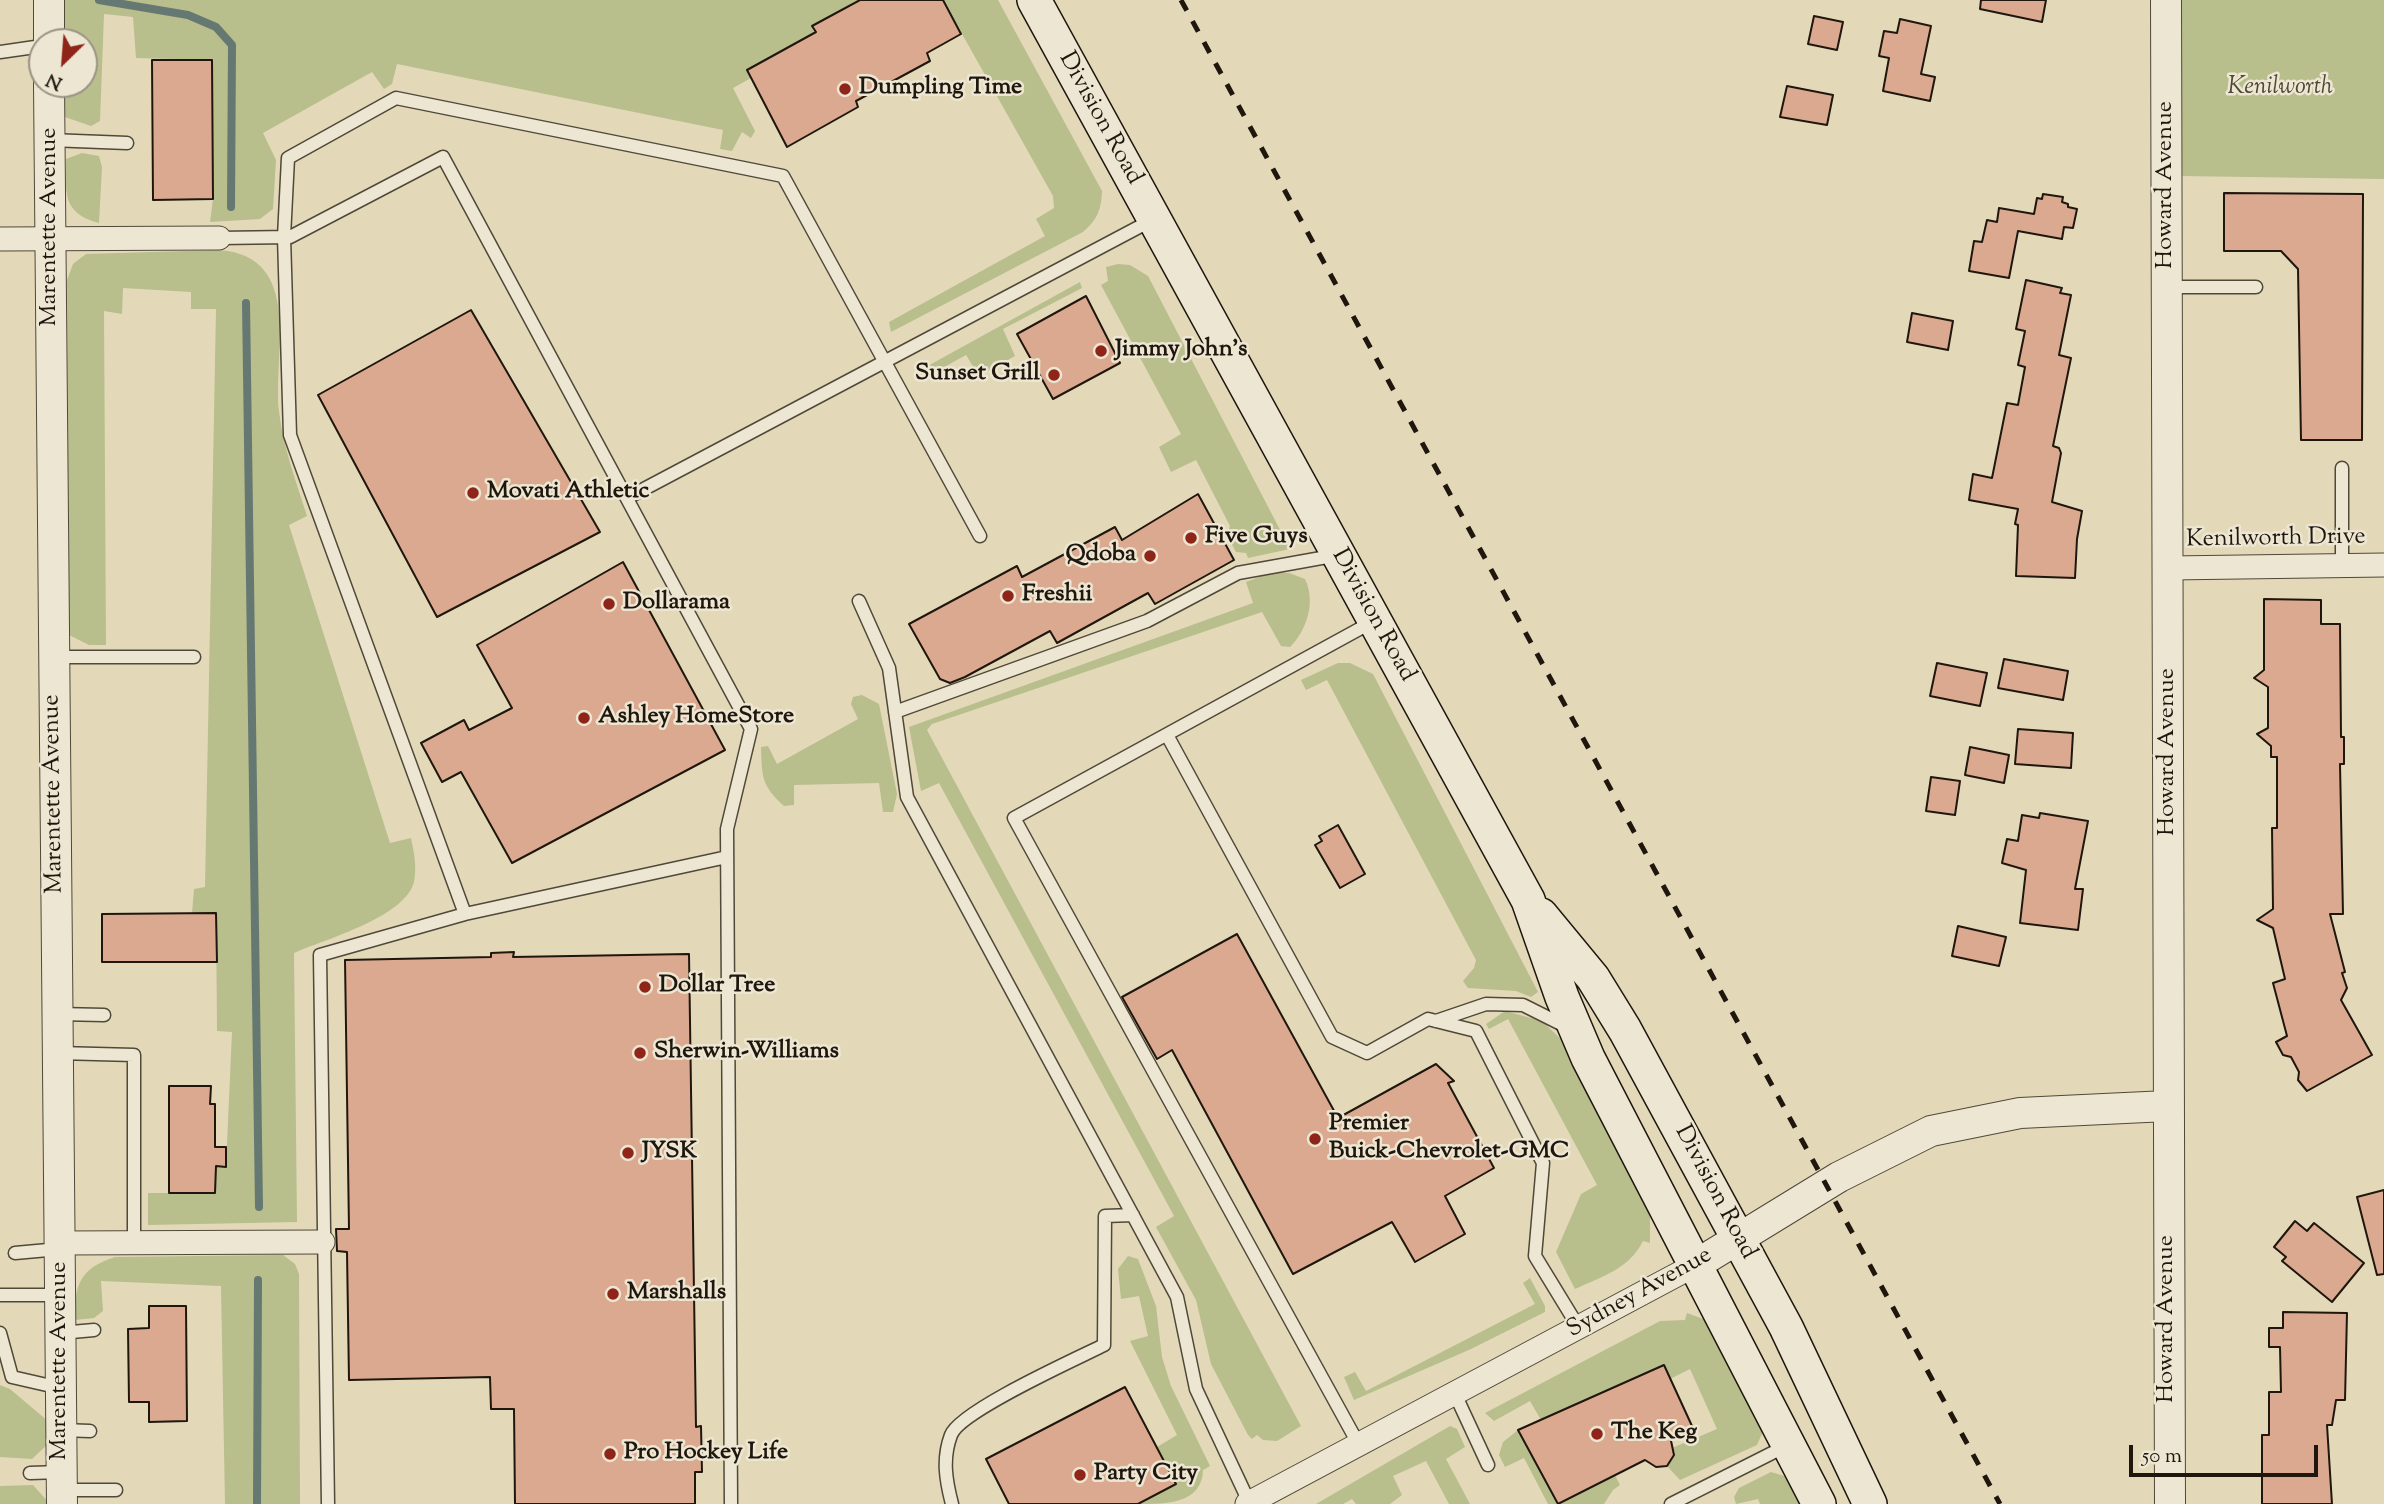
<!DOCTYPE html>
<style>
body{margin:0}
#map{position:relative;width:2384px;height:1504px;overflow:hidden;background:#e3d9b9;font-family:"Sorts Mill Goudy",serif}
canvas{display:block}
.north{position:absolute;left:28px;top:28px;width:70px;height:70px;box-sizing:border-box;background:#ede6d2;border:2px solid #9b9384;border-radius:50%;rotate:205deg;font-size:19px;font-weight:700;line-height:28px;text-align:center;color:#1f170e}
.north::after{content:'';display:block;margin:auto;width:24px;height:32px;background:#8f2418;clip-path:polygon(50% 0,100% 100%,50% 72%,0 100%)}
.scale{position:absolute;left:2129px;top:1445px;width:189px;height:32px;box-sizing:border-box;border:4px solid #1f170e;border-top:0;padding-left:9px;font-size:21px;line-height:24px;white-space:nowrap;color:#1f170e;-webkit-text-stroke:5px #ede6d2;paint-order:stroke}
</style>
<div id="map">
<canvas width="2384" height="1504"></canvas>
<div class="north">N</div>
<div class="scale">50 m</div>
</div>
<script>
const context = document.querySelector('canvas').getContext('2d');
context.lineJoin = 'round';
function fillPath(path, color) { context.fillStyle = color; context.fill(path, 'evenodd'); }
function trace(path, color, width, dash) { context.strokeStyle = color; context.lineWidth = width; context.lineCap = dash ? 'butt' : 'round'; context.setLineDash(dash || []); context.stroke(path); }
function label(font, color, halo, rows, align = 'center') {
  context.font = font + ' "Sorts Mill Goudy",serif'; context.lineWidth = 5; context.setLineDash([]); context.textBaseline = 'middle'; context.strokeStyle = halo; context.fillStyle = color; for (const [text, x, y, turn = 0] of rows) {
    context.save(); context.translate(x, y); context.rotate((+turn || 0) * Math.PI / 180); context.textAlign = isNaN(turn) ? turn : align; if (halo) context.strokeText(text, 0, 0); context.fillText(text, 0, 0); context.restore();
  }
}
fillPath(new Path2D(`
 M64,0H860L813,26L816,32L747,70L751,78L733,88L755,131L751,138L742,132L732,151L720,149L723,130L397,64L392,84L384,89L372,72L263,133L276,160L273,209L260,219L210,222L213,199L212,60L136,58L133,17L104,14L100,121L91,126L65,117V84H84V42H64Z
 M943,0H998L1102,191C1101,210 1098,219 1083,232L891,332L889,322L1045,236L1036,219L1054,208L1053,196Z
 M2180,0H2384V179L2181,176Z
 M82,153L99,156L102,167L99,223C61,213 66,192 66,159Z
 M220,250C304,257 273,353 279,411C283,447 296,481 307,516L289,525L390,843L411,838C414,853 417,866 414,882C405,917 326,939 294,953L297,1222L148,1225V1193H215L216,1166H226L232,1032L217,1031L216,914L192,913L194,889L205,887L216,309H191V292L123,288L122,314L104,311L106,645H89L69,635L67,280L73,264L86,254Z
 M1118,264L1130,265L1148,276L1290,549L1248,558L1246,553L1236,552L1227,535L1230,526L1196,460L1171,472L1159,447L1181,434L1101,285L1108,281L1106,267Z
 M1080,282L1082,288L1003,329L1015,356L979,376L966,355L921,380L915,373Z
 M1272,572L1289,573L1305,579C1316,602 1307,630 1290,647L1281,646L1262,612L932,724L927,730L1301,1426L1277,1441L1263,1440L1257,1435L1252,1439L1248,1435L1211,1364L1196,1300L1156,1227L1174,1216L939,783L921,791L909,727L1253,603L1246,582Z
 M1338,663H1350L1373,674L1538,992L1531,997L1516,991L1468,988L1463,981L1474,968L1476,960L1327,680L1306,690L1301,680Z
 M862,695L879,704L897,794L893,812H883L879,783L794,785V805L784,806C761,785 762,777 761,747L768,746L777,764L858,719L851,704L853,697Z
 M1505,1011L1542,1021L1567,1045L1650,1208V1243L1643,1241C1629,1269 1603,1276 1575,1289L1556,1252L1581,1194L1597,1185L1508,1019L1489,1029L1486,1024Z
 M283,1255L295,1264L299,1274L300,1504H225L221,1286L101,1281L103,1311L94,1318L75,1320C74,1285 80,1268 115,1257Z
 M1128,1256L1138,1259L1156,1306L1162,1357L1171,1386L1210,1466L1203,1470C1202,1504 1166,1504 1138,1504L1176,1484L1157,1447L1177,1435L1130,1341L1148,1336L1139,1296L1121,1299L1118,1269Z
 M1530,1278L1545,1306V1312L1471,1349L1354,1400L1344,1377L1355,1372L1366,1391L1535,1304L1523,1283Z
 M1687,1313L1706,1320L1765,1427L1757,1445L1680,1480L1667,1466L1674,1455L1672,1448L1717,1429L1690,1369L1670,1379L1664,1365L1541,1420L1530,1401L1494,1421L1485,1413L1660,1321L1685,1320Z
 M0,1385L10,1389L49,1422V1443L32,1459L0,1457Z
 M1450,1426L1457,1429L1465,1447L1446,1459L1470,1504H1449L1426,1461L1393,1476L1402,1495L1390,1504H1356L1352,1499L1343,1504H1316Z
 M1518,1430L1558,1504H1548L1524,1458L1505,1467L1499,1455L1503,1442Z
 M1771,1472L1791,1478L1804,1504H1760L1758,1499L1736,1504L1734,1497L1739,1488Z
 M1615,1475L1620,1485L1613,1490L1604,1504H1559Z
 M33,1485L50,1504H0V1486Z`), '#b8be8c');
trace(new Path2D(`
 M99,0L188,15L216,27L232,45L231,207
 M246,303L259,1207
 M257,1504L258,1280`), '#667872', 8);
const building = new Path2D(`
 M860,0H943L961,34L927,53L930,61L856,101L858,107L787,147L747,70L816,32L812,26Z
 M1981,0H2046L2042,22L1980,9Z
 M1814,16L1843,22L1837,50L1808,44Z
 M1900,19L1931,26L1921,74L1935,77L1930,101L1883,91L1889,58L1879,56L1884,31L1897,33Z
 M152,60H212L213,199L153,200Z
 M1787,86L1833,95L1827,125L1780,117Z
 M2224,193L2363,194L2362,440H2301L2298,269L2281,251H2224Z
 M2043,194L2063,197L2062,202L2068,204V207L2077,209L2073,228L2064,227L2062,239L2018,231L2009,278L1969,271L1974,241L1982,242L1987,220L1997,222L1999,208L2034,214L2037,198L2042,199Z
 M2026,280L2062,288L2060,293L2071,295L2059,355L2071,358L2053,446L2059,448L2061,453L2052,502L2082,511L2077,539L2075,578L2016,576L2018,525L2015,524L2018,509L1969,500L1973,474L1992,478L2007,403L2018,405L2025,367L2018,365L2025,331L2016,329Z
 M1086,296L1120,363L1053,399L1017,334Z
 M471,310L600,532L437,617L318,395Z
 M1912,313L1953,321L1948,350L1907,342Z
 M1198,494L1234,560L1155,604L1148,593L1057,643L1050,631L965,677L950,683L940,679L909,624L1017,566L1022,577L1115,527L1122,540Z
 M623,562L725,750L512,863L461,772L442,782L421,743L464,720L469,730L512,708L477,645Z
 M2264,599L2321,600V624H2340L2341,737H2344V764H2340L2343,914H2330L2345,972L2342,973L2347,988L2341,1000L2372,1055L2307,1091L2298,1080L2299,1072L2291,1057L2283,1055L2276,1042L2287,1036L2273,983L2285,979L2273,928L2257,920L2273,909L2272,828H2277V757H2271V746L2257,734L2268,728V687L2254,678L2264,670Z
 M2004,659L2068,671L2063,700L1998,688Z
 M1937,663L1987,673L1980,706L1930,696Z
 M2018,729L2073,733L2071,768L2015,764Z
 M1970,747L2009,755L2004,783L1965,775Z
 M1931,777L1960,781L1955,815L1926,811Z
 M2040,813L2088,821L2075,889H2083L2078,930L2020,923L2026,870L2002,863L2007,839L2018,841L2022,815L2039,818Z
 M1338,825L1365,874L1340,888L1315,845L1322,841L1319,836Z
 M216,913L217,962H102V914Z
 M1958,926L2006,937L1999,966L1952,956Z
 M1237,934L1338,1118L1436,1064L1454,1081L1448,1083L1494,1168L1445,1196L1465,1234L1415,1262L1392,1222L1293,1274L1172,1050L1157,1059L1122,997Z
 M514,952L513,957L689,954L696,1427L701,1426L702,1472H695V1504H515L514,1409H491L490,1377L349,1380L347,1252L337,1251L336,1229H349L345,960L491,957V953Z
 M169,1086H211L210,1104H215V1147H226V1167L216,1166L215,1193H169Z
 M2384,1190V1274L2377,1275L2357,1197Z
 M2295,1221L2307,1231L2314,1223L2364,1263L2332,1302L2282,1261L2286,1257L2274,1247Z
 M149,1306H186L187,1421L149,1422V1402H129L128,1329L149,1328Z
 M2283,1312L2347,1313L2345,1400H2336L2332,1425H2327L2332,1504H2262V1435H2269V1392H2281L2280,1347H2269V1328H2283Z
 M1664,1365L1692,1426L1670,1436L1674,1455L1667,1466L1656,1467L1645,1460L1558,1504L1518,1430Z
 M1125,1387L1176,1484L1138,1504H1009L986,1459Z`);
fillPath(building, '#dba990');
trace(building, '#1f170e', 2);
const service = new Path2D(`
 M0,52L42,46
 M50,140L127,143
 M219,238L290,237L443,157L751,729L727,829L731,1504
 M2168,287H2256
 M2342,468V565
 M627,498L1154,219
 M859,601L889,668L907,797L1177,1297L1196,1389L1250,1504
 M55,657H194
 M895,712L1147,621L1238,573L1338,555
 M1167,735L1332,1037L1367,1053L1428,1019L1476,1031L1543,1163L1535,1256L1579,1328
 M465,914L727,857
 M58,1014L104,1015
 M1436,1021L1486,1004L1523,1005L1567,1027
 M58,1053L134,1055V1242
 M15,1253L59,1249
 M0,1295H60
 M0,1333L12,1377L60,1388
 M60,1333L94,1330
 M1455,1394L1488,1465
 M61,1430L90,1431
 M1359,1445L1014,818L1374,621
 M30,1473L61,1472
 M62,1490H116
 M328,1504L320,955L465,914L290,435L284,237L288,158L396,98L783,176L980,536
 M952,1504C946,1481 942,1459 951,1435C960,1411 1076,1359 1104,1345L1105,1216L1133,1215
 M1671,1504L1786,1446`);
const minor = new Path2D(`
 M0,239L219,238
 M2170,568L2384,565
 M59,1243L323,1242
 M1247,1504L1697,1264`);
const tertiary = new Path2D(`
 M49,0V42
 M2166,0L2170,1504
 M49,84L62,1504
 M1697,1264L1839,1177L1931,1131L2020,1113L2167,1106`);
const secondary = new Path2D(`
 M1034,0L1528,900L1562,997L1588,1058L1819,1504
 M1541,915L1593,978L1625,1030L1786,1327L1870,1504`);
trace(service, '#504839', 15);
trace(minor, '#504839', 25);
trace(tertiary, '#504839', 32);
trace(secondary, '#1f170e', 36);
trace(service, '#ede6d2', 12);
trace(minor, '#ede6d2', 23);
trace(tertiary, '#ede6d2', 30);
trace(secondary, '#ede6d2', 33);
trace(new Path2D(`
 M1181,0L2000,1504`), '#1f170e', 5, [12, 12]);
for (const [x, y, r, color] of [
 [845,89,7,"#8f2418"],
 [1101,351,7,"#8f2418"],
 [1054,375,7,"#8f2418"],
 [473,493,7,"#8f2418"],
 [1191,538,7,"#8f2418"],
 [1150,556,7,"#8f2418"],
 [1008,596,7,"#8f2418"],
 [609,604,7,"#8f2418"],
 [584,718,7,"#8f2418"],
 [645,987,7,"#8f2418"],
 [640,1053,7,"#8f2418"],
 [1315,1139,7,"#8f2418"],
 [628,1153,7,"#8f2418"],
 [613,1294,7,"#8f2418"],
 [1597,1434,7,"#8f2418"],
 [610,1454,7,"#8f2418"],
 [1080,1475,7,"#8f2418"]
]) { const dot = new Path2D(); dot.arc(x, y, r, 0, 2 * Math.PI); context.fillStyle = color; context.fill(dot); trace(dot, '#ede6d2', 2.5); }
label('bold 24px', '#1f170e', '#ede6d2', [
 ["Dumpling Time",859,89],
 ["Jimmy John's",1115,351],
 ["Sunset Grill",1040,375,"right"],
 ["Movati Athletic",487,493],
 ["Five Guys",1205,538],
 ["Qdoba",1136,556,"right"],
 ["Freshii",1022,596],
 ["Dollarama",623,604],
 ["Ashley HomeStore",598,718],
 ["Dollar Tree",659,987],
 ["Sherwin-Williams",654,1053],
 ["Premier",1329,1125],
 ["Buick-Chevrolet-GMC",1329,1153],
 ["JYSK",642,1153],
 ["Marshalls",627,1294],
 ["The Keg",1611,1434],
 ["Pro Hockey Life",624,1454],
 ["Party City",1094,1475]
], 'left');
label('italic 24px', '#4d4934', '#ede6d2', [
 ["Kenilworth",2280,89]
]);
label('24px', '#1f170e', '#ede6d2', [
 ["Division Road",1099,119,61],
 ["Howard Avenue",2167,185,-90],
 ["Marentette Avenue",51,227,-90],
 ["Kenilworth Drive",2276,540,-1],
 ["Division Road",1372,616,61],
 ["Howard Avenue",2169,752,-90],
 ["Marentette Avenue",55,794,-91],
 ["Division Road",1714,1193,62],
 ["Sydney Avenue",1640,1294,-29],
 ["Howard Avenue",2168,1319,-90],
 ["Marentette Avenue",61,1361,-90]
]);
</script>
